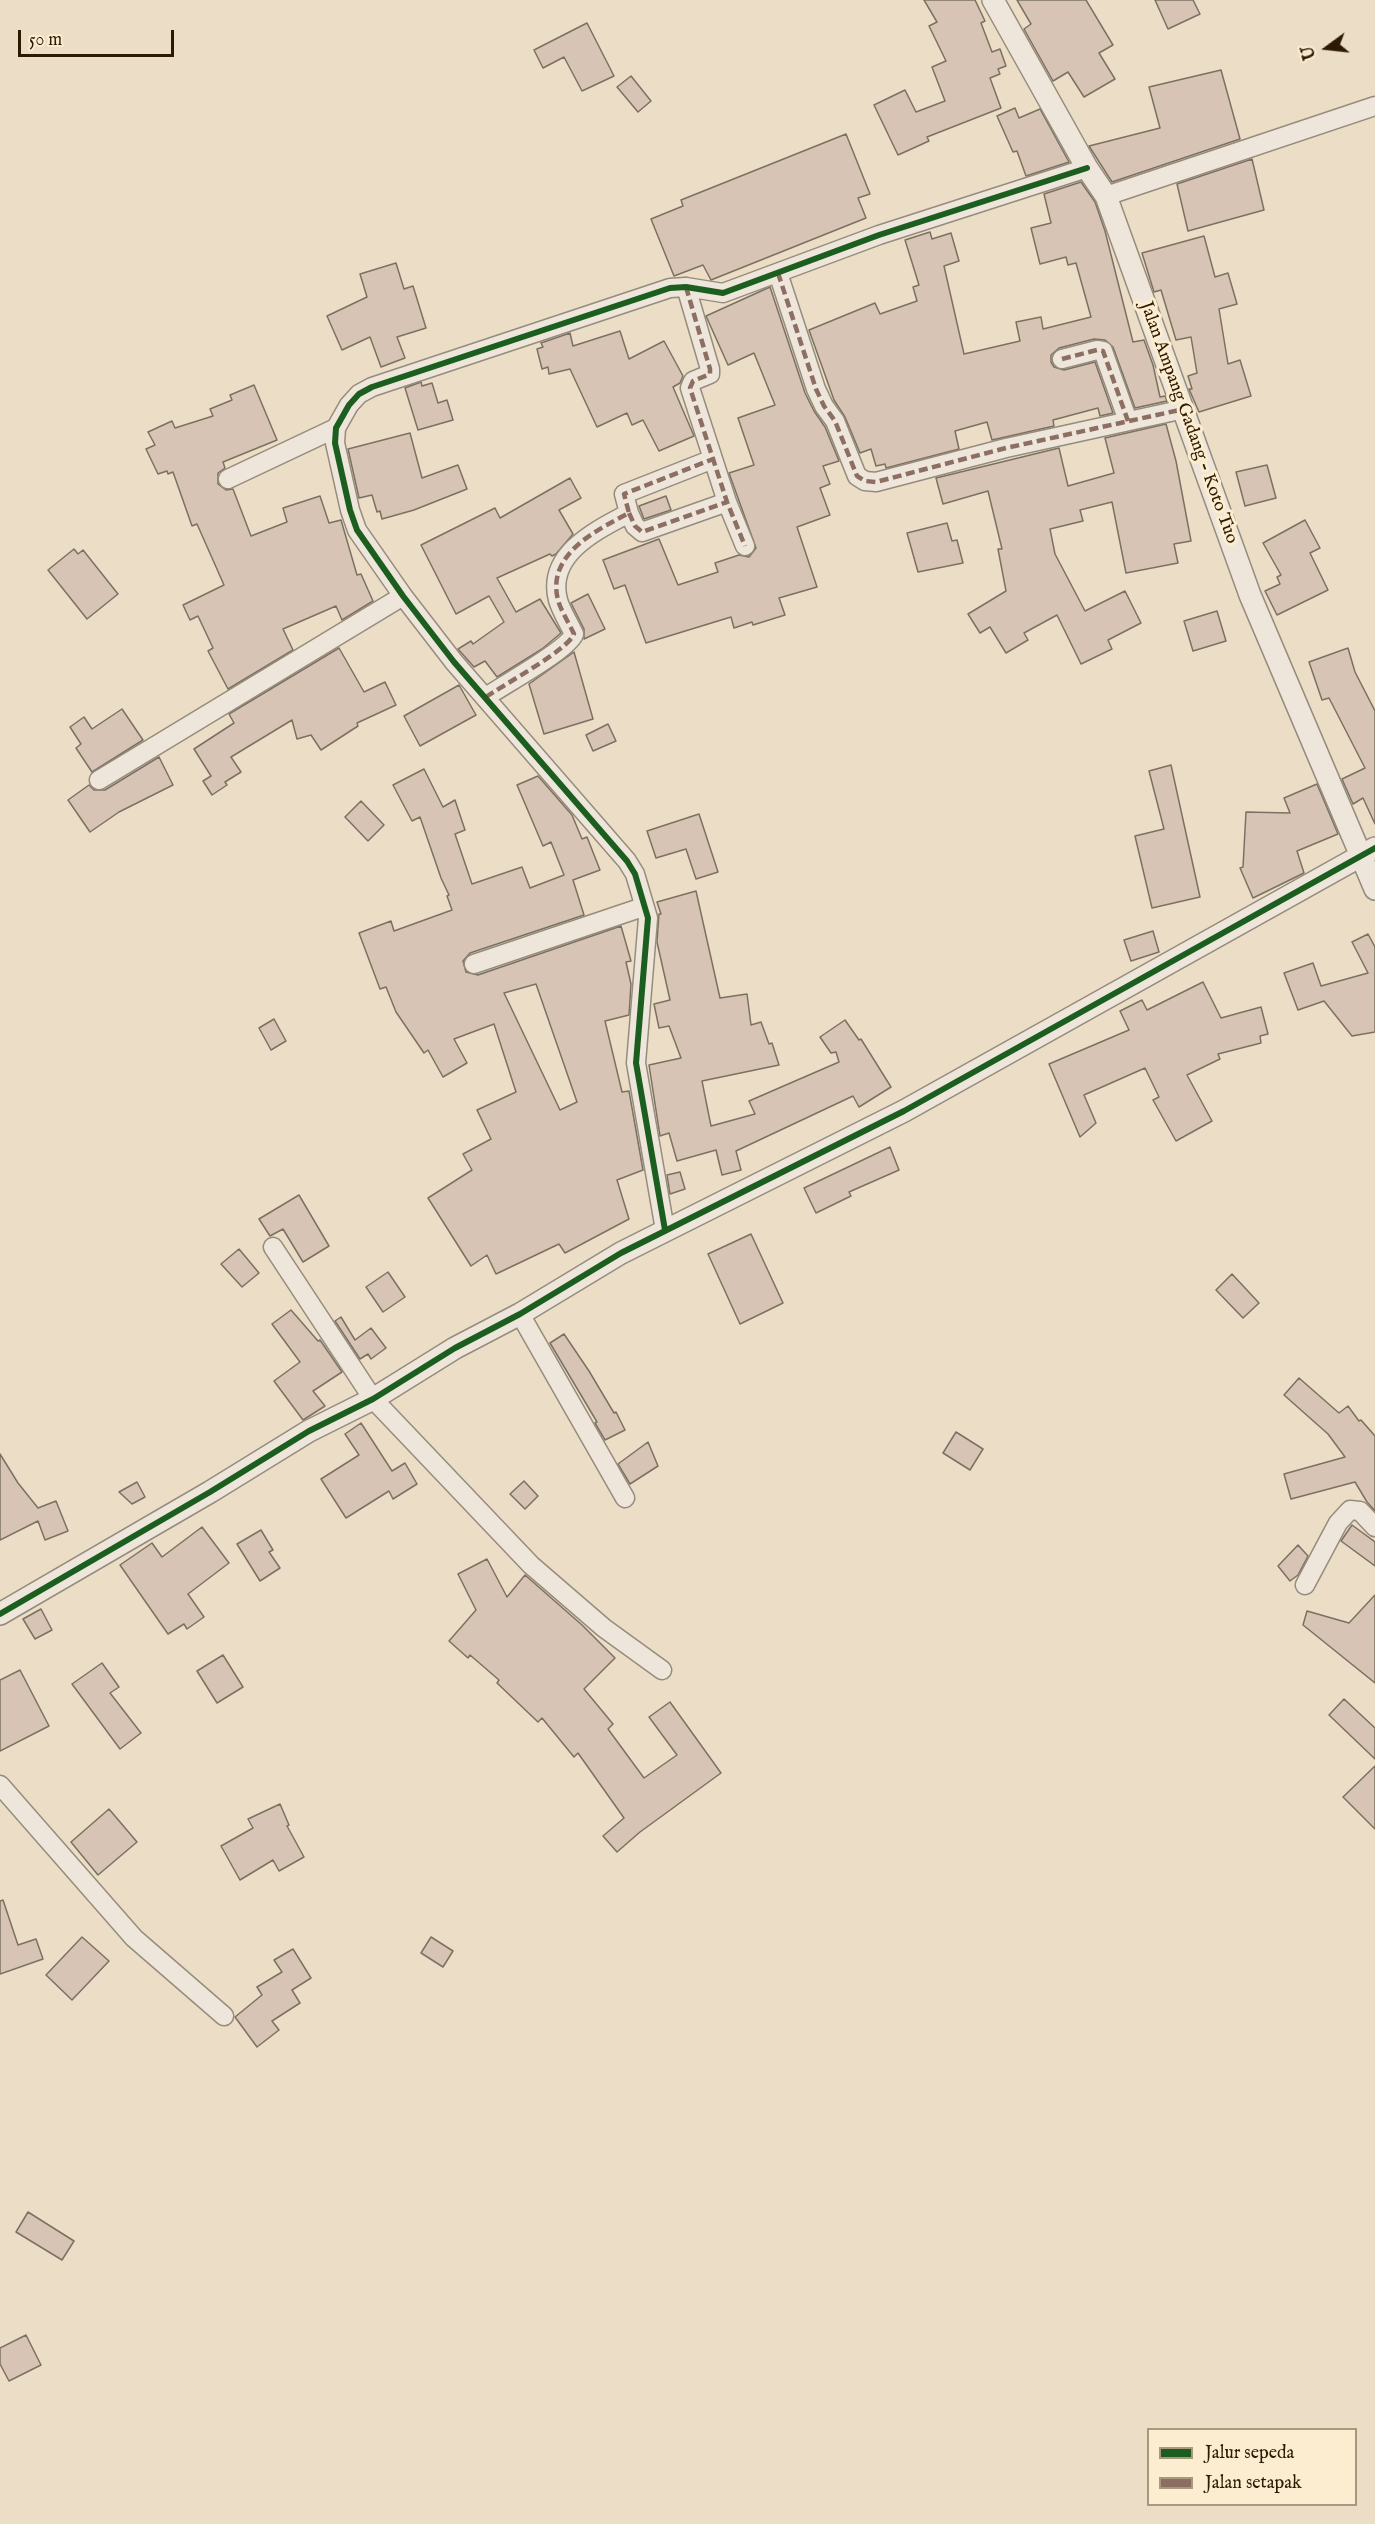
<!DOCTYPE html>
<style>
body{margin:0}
#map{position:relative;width:1375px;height:2524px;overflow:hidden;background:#ecdec6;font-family:"IM FELL English",serif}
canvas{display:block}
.legend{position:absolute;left:1147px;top:2428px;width:210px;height:78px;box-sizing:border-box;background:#fcecd0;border:2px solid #a9987e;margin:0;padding:8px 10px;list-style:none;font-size:18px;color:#2c1a03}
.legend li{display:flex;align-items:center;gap:12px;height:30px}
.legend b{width:30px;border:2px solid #a9987e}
.north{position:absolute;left:1297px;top:18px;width:60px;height:60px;-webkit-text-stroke:4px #fcecd0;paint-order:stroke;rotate:255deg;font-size:16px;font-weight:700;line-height:24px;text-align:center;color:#2c1a03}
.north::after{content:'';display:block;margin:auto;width:21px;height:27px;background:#2c1a03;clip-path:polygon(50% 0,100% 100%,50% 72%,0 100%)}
.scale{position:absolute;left:18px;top:30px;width:156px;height:27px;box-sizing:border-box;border:3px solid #2c1a03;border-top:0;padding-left:8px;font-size:18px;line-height:21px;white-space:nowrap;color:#2c1a03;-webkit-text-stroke:4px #fcecd0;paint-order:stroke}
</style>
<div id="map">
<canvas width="1375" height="2524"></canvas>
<ul class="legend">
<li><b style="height:8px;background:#1b5e20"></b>Jalur sepeda</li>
<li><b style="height:8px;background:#8d6e63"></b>Jalan setapak</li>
</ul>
<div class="north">U</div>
<div class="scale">50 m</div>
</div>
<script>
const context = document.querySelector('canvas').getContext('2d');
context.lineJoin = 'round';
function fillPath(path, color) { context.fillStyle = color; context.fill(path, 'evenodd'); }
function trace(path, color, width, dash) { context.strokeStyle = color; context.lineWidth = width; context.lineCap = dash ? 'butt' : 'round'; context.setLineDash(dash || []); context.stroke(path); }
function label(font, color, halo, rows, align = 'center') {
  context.font = font + ' "IM FELL English",serif'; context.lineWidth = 6; context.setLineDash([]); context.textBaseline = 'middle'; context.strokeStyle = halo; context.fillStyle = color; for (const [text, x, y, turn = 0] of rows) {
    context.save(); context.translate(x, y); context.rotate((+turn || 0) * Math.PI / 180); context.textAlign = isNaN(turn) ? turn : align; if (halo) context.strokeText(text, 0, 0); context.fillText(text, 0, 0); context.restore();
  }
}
const building = new Path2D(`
 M924,0H975L985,21L981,23L992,52L1000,49L1006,66L998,69L1000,74L990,78L1001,108L927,137L929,141L898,155L874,105L905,90L916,112L945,101L932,67L946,61L929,26L937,22Z
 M1017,0H1086L1113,45L1099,53L1115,79L1084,97L1068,72L1053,81L1024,29L1031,24Z
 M1155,0H1193L1200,14L1168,29Z
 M587,23L614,76L582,91L564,57L543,68L534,50Z
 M1221,70L1240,139L1112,182L1089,146L1160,128L1149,87Z
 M631,76L651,101L638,112L617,87Z
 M1015,108L1019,118L1040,109L1069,162L1026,176L1017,151L1013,152L997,116Z
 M846,134L870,194L858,198L866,218L711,280L703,265L674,276L651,219L683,206L681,200Z
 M1252,159L1264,210L1188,231L1177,184Z
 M1081,182L1095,202L1105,231L1133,342L1144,340L1153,365L1160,397L1165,396L1167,401L1135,408L1113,347L1105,340L1094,339L1059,348L1051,355V362L1054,367L1064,370L1095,362L1113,413L1100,416L1098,408L1053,420L1054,426L992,440L987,422L955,431L959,449L886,468L885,464L876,466L871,449L860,453L845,417L834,400L809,330L875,303L880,314L917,301L913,287L919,285L905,240L930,232L932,239L951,233L959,261L944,266L964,354L1020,341L1016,322L1041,317L1043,329L1091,317L1076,263L1068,265L1066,257L1040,264L1031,228L1051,223L1044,194Z
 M1204,236L1215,277L1228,273L1237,304L1219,309L1228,364L1240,360L1251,396L1199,412L1189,389H1192L1188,376L1197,373L1191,337L1176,340L1161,290L1154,292L1142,253Z
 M396,263L404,289L413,286L426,328L397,337L405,358L381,367L370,337L342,350L327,316L367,297L360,274Z
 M770,287L805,393L814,411L825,427L839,461L823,466L830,484L820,488L830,515L797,527L817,587L779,598L785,615L753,625L752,622L734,628L731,617L646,643L625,585L614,589L603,560L659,539L678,585L718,572L715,563L739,555L749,557L756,548L729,473L754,465L738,418L775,405L754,353L728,365L706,316Z
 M620,331L629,359L664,341L683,376L680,383L673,387L694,436L659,451L643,420L632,425L627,413L597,427L570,369L549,374L548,367L542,369L537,349L543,347L541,343L570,333L573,346Z
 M421,382L422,386L432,383L438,403L447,400L453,420L418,430L405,388Z
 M254,385L277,440L223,462L225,468L218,473V484L226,490L233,489L251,536L287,522L283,508L320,496L329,523L341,520L357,575L361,574L373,601L342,620L336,606L283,629L293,650L228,689L208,651L213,648L198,616L190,620L183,605L224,585L197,524L192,526L173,472L168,474L167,471L158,474L146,449L155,445L148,432L172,421L175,428L213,416L210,409L232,400L230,395Z
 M1166,424L1176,461L1191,541L1174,544L1178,563L1126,573L1112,502L1080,510L1083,521L1050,529L1055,554L1085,611L1125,591L1141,623L1108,640L1112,649L1081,664L1057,615L1024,633L1028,640L1006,653L990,627L980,633L968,614L1006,591L998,549H1002L988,491L943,504L936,478L1059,448L1068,486L1114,473L1105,438Z
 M410,433L422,478L458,465L467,489L414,510L382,519L380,511L377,512L372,495L359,498L348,449Z
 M1267,465L1276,498L1245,506L1236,472Z
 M570,478L581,498L559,510L573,534L556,554L552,556L550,554L497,578L516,612L540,599L561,633L542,649L497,677L485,661L474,667L458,649L471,641L473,644L504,622L489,596L456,614L421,545L495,508L500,518Z
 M666,496L671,510L644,519L639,506Z
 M1305,520L1320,548L1310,553L1328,590L1277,615L1265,591L1280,584L1277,577L1281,575L1263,543Z
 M947,523L952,541L957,540L963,563L918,572L907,533Z
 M74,549L78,554L83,550L118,594L87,619L48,570Z
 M588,594L605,629L584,639V629L571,603Z
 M1217,611L1226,641L1193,651L1184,621Z
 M339,648L364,692L385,682L396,705L357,723L358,726L321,750L311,735L297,739L292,720L231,757L241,772L225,782L227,785L212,795L203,781L211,776L194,749L234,723L229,714Z
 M1348,648L1355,672L1375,711V824L1363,798L1353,804L1342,779L1365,768L1329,698L1322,700L1309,662Z
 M574,652L593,719L544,734L529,684Z
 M459,685L476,715L420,746L404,716Z
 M122,709L143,740L92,772L76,748L81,744L70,727L84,717L92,729Z
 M608,724L616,741L593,751L586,735Z
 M159,757L173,785L119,812L90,832L68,800L89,785L94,790H105Z
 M1171,765L1200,897L1152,908L1135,836L1164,829L1149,771Z
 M424,769L443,807L455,800L465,830L455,834L472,884L522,867L530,888L564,875L551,842L543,846L517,785L538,776L572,815L582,839L587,837L600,870L573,880L584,915L470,953L463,961L466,972L478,975L621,926L631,961L626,962L631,984L629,1015L605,1021L622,1092L629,1091L643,1170L617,1180L629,1219L565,1253L559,1244L496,1274L487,1255L471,1266L428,1198L472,1170L463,1154L491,1139L477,1110L516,1092L494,1024L454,1039L467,1063L443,1077L428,1050L424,1053L396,1012L386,987L380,989L359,933L391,921L394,931L452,910L447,896L449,895L441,878L420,817L412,821L393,785ZM536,984L577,1102L560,1110L504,993Z
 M1317,784L1338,834L1297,851L1304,873L1253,898L1240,868L1243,867L1246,812L1290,813L1284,798Z
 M361,801L384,825L368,841L345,817Z
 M699,814L718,872L696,879L686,849L656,858L647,831Z
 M696,891L720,998L747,994L751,1025L761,1022L769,1044L772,1043L779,1065L702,1081L711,1126L755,1114L749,1101L839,1062L836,1052L831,1053L820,1037L845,1020L859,1040L861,1039L891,1087L859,1107L853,1096L736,1151L741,1170L722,1175L716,1150L677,1161L669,1133L660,1136L649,1065L681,1058L669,1026L659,1028L654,1004L670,1000L657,942L659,914H661L657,902Z
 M1153,931L1159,952L1131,961L1124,940Z
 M1368,934L1375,947V1032L1352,1036L1324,1001L1298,1010L1284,973L1313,963L1321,986L1368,973L1352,942Z
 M1203,982L1221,1018L1261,1007L1268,1034L1260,1036L1261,1043L1218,1054L1220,1059L1187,1075L1212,1121L1176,1141L1153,1100L1159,1097L1145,1068L1084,1095L1096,1123L1080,1137L1049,1064L1129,1030L1120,1011L1142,1000L1147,1010Z
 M274,1019L286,1041L271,1050L259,1028Z
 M890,1147L899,1170L849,1192L851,1196L816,1213L804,1188Z
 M680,1172L685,1189L670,1194L667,1175Z
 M299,1195L329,1246L303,1262L283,1229L270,1236L259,1219Z
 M751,1234L783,1303L740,1324L708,1254Z
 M239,1249L259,1273L242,1287L221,1264Z
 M388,1272L405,1297L383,1312L366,1287Z
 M1232,1274L1259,1303L1243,1318L1216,1290Z
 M291,1310L318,1341L320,1340L342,1372L313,1391L325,1406L303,1420L274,1381L300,1362L272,1324Z
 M341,1317L355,1340L371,1328L386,1348L371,1359L368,1354L360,1359L335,1321Z
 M564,1334L589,1371L614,1413L616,1412L625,1430L605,1440L595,1423L597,1422L550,1343Z
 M1299,1378L1339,1413L1348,1406L1359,1421L1361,1420L1375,1436V1511L1367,1502L1355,1482L1291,1499L1284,1474L1345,1457L1328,1434L1284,1395Z
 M361,1423L392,1471L405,1463L417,1484L393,1499L389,1491L346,1518L321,1479L359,1455L345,1434Z
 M956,1432L983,1449L970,1470L943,1453Z
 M648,1442L658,1466L630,1484L618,1464Z
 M0,1454L18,1483L38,1508L56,1501L68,1531L45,1540L38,1521L0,1540Z
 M524,1481L538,1496L525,1509L510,1494Z
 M137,1482L145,1497L132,1504L119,1492Z
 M1352,1525L1375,1542V1566L1341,1541Z
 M202,1527L229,1563L188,1594L204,1617L187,1629L184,1624L168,1634L120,1565L152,1543L162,1557Z
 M261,1530L273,1550L269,1552L280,1568L260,1581L237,1544Z
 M1298,1545L1308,1556L1298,1575L1290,1581L1278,1566Z
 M487,1559L507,1597L525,1575L582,1625L615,1658L584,1689L613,1724L608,1729L644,1778L677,1755L649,1717L670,1702L721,1773L640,1832L617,1852L603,1836L624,1818L578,1753L574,1757L542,1718L538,1722L497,1683L499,1680L470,1655L468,1658L449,1641L476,1610L458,1574Z
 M1375,1595V1683L1303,1625L1307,1611L1349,1623Z
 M41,1609L52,1630L35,1639L23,1619Z
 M223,1655L243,1687L217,1703L197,1671Z
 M102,1663L119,1687L110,1693L141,1733L120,1749L72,1684Z
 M20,1670L49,1726L0,1751V1680Z
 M1344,1699L1375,1728V1759L1329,1715Z
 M1375,1766V1829L1343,1797Z
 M280,1804L289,1825L287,1826L304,1857L279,1871L273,1860L240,1880L221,1846L253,1828L248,1819Z
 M109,1809L137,1842L98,1875L71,1842Z
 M3,1900L18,1945L36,1939L43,1959L0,1974V1901Z
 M82,1937L109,1961L72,2000L46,1975Z
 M431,1937L453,1951L443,1967L421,1953Z
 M293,1949L311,1978L292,1990L300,2003L272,2021L279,2030L257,2047L235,2017L262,1995L257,1987L282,1972L274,1960Z
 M28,2212L74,2241L62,2260L16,2232Z
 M26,2335L41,2365L9,2381L0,2364V2348Z`);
fillPath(building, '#d8c4b4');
trace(building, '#7b7162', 1.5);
const minor = new Path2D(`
 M1106,196L1375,106
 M778,273L816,389L824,406L835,421L857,476L865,481L876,482L1006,448L1184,409
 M686,287L710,369V374L693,381L690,388L727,502L745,546
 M1062,359L1097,350L1103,351L1128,421
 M228,479L336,428
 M629,513L635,526L642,532L727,502
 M486,697C503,685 568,650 574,634C569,623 561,611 558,600C546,554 597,530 629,513L624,494L713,459
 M99,780L403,596
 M474,964L643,907
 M665,1230L636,1063L648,918L635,874L627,861L454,662L403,596L357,530L350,510L335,443L336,428L349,405L359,394L372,387L670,288L686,287L723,293L879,235L1087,168
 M273,1247L373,1399L531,1565L604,1628L662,1670
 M520,1314L625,1498
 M1305,1585L1338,1523L1350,1510L1360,1511L1375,1527
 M0,1785L134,1938L224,2016`);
const tertiary = new Path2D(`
 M993,0L1087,168L1106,196L1250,595L1375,889
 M0,1614L210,1492L309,1431L373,1399L455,1348L520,1314L621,1253L904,1111L1375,848`);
trace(minor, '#968c7c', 21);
trace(tertiary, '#968c7c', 24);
trace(minor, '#eee6da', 18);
trace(tertiary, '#eee6da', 21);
trace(new Path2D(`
 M778,273L816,389L824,406L835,421L857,476L865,481L876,482L1006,448L1184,409
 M686,287L710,369V374L693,381L690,388L727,502L745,546
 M1062,359L1097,350L1103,351L1128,421
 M629,513L635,526L642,532L727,502
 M486,697C503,685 568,650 574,634C569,623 561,611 558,600C546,554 597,530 629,513L624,494L713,459`), '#8d6e63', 4.5, [9, 4.5]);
trace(new Path2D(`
 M665,1230L636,1063L648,918L635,874L627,861L454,662L403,596L357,530L350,510L335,443L336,428L349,405L359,394L372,387L670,288L686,287L723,293L879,235L1087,168
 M0,1614L210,1492L309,1431L373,1399L455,1348L520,1314L621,1253L904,1111L1375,848`), '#1b5e20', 6);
label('18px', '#2c1a03', '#fcecd0', [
 ["Jalan Ampang Gadang - Koto Tuo",1188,423,70]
]);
</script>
